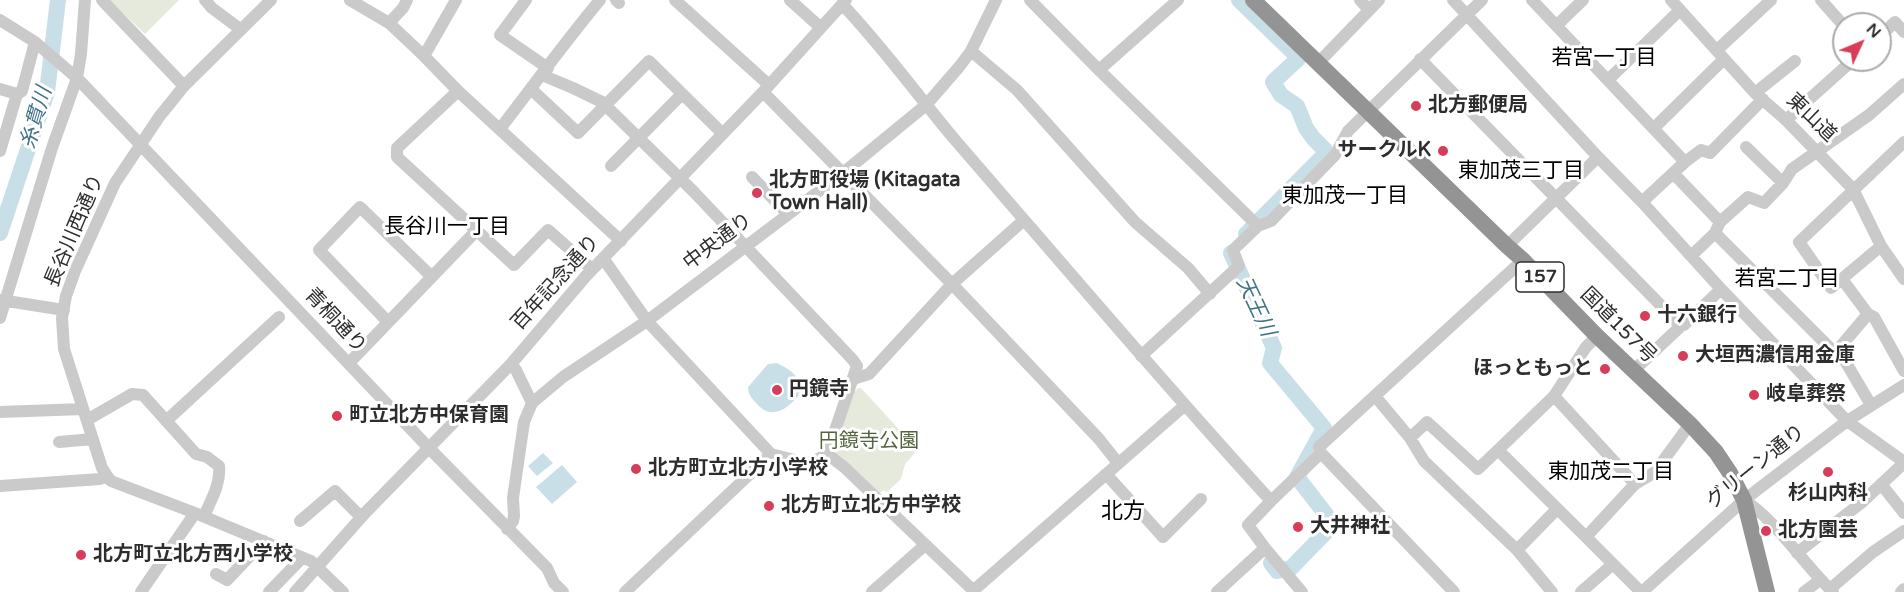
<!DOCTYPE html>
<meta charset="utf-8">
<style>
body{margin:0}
#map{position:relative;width:1904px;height:592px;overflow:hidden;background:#fff;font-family:"Varela Round",sans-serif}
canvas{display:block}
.north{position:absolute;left:1832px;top:12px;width:60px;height:60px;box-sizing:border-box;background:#fff;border:2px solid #ababab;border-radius:50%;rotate:46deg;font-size:16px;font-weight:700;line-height:24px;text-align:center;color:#2d2d2d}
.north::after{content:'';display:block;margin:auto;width:21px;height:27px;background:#d73d58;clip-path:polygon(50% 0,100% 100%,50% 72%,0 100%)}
</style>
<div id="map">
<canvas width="1904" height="592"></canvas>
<div class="north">N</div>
</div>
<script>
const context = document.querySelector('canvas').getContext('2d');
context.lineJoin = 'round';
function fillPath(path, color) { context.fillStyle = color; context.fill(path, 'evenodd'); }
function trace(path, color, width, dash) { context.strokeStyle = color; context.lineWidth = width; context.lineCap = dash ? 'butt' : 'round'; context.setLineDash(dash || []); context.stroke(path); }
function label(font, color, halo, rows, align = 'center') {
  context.font = font + ' "Varela Round","Noto Sans JP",sans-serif'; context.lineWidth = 6; context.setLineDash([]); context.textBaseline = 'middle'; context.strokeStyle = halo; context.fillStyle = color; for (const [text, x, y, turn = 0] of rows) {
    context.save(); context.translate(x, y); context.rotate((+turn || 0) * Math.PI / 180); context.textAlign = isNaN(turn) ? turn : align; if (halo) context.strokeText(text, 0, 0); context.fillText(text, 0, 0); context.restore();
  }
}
fillPath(new Path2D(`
 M109,0H179L145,34Z
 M858,388H861L916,448L914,454L905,464L901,479L887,492L883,490L878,495L836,455L833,449L850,396Z`), '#e5eadc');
fillPath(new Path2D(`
 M777,363C792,371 799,374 801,393C789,407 773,422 757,404C752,399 748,394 748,387L768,364Z
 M543,453L553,463L537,476L528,466Z
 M562,465L577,482L552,504L536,487Z`), '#c9dfe8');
trace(new Path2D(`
 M1239,0L1299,58L1273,82L1281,95L1297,106L1306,128L1313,138L1325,150L1324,155L1246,234
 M0,233L47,92L58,0
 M1231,253L1274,348L1270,363L1324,428L1297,477L1331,521L1329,529L1291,568L1277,571L1271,563`), '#c9dfe8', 16);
trace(new Path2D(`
 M102,0L184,86
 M205,0L212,8L240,29
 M350,0L389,23L424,56L458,91L621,241
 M526,0L500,35L548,68
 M616,0L619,3
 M675,0L769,85
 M790,0L820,27
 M1030,0L1099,70L1258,226
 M1360,0L1369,10
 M1453,0L1598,157L1642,202L1721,289L1847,421L1904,462
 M1532,0L1685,162L1642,202
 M1671,0L1755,93L1786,120L1853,189L1881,246L1904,279
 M1821,0L1844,26
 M842,4C883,47 918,96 956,141C1060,261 1163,383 1271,501L1248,525L1265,548L1302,592
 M0,20L35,42L77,78L428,447L547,568L554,583L563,592
 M389,23L403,8L407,0
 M1557,25L1583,0
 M1880,36L1895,22L1904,32
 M1717,50L1771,0
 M971,51L1017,90L1135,222L1188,268L1210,294
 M424,56L456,0
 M1420,59L1681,326L1633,371
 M1318,63L1379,0
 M1099,70L1178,0
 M542,75L573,88L602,102L694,192L853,360L857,366L827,454
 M1608,80L1680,10
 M0,89L17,94
 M531,89L578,133L649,61L723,134
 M458,91L397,148V157L514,265L548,230L592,269
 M763,92L952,284L1099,439L1118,463
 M1755,93L1795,61
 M1786,120L1853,60
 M1654,128L1724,59
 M500,129C533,86 565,42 600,0
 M1746,147L1783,183
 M0,151L17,94L22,91L35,42
 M1685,162L1701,150L1710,153L1763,99
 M611,166L682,94
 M1673,173L1720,222L1748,197L1764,203L1783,183L1792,169L1869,115L1904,84
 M752,177L788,214
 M1720,222L1715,233L1835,353L1868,314
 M1507,246L1598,157
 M1881,246L1831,288L1799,242L1904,142
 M1691,256L1715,233
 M603,258L647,321L771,454L806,463L814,461L827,454L844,467L975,592
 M1842,279L1868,314L1874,317L1904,371
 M0,300L64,310
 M0,318L52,148L77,78L81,54L85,0
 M388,322L319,250L360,207L432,277
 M1681,326L1684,325L1721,289
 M1597,336L1586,347L1554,396L1498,450L1586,537L1635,484L1655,472L1690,424
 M1838,349L1871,405
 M1141,356L1239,266L1233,250L1258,226L1271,221L1335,155L1348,131L1482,0
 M349,363L477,230
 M511,364L516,370L532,403
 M853,379L869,374L952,284L1024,220
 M1375,396L1410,438L1424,461L1517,550L1552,592
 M1554,396L1635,484
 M0,412L83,409
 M87,420L132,394L143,395L196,454L207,457L219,466C221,484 211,500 204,516
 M166,421L279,317
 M1410,438L1427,422L1478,469L1498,450
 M59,442L93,439
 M1321,453L1319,447L1523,260
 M1106,474L1163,537L1201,499
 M107,476L102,468L64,349L62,318L66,296L75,271L115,183L159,117L184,86L271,0
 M1881,484L1904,513
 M0,486L100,479L107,476L111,481L195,513L311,561L343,592
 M1744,500C1777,521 1803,564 1833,592
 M1271,501L1321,453L1454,592
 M300,521L335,491L361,517
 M507,529L513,521L514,516L513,498L524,422L532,403L563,377L647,321L843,173L926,105L959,67L971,51L996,0
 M1586,537L1641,592
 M1517,550L1557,509
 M1797,553L1861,503L1904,463
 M216,574L227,580L264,541
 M1830,589L1873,552L1904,531
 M974,590L1184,406
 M141,592L195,513
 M269,592L302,558
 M295,592L366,512L511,364L586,276L763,92L846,0
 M625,592L771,454
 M872,592L925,545
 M1217,592L1265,548
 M1581,592L1613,564
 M1642,592L1744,500L1847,421L1904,385
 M1804,592L1820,580
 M1901,592L1904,589`), '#cacaca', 12);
trace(new Path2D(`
 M1253,0L1507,246L1523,260L1597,336L1690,424L1716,452L1730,473L1744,500L1767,592`), '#949494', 16);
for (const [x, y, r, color] of [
 [1416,106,6,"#d73d58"],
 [1443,151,6,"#d73d58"],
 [757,193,6,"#d73d58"],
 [1645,316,6,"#d73d58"],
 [1683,356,6,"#d73d58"],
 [1605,369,6,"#d73d58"],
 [777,390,6,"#d73d58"],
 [1754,395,6,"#d73d58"],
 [337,416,6,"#d73d58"],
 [636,469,6,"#d73d58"],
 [1828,472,6,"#d73d58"],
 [769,506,6,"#d73d58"],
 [1298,527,6,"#d73d58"],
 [1766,531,6,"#d73d58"],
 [81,555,6,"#d73d58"]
]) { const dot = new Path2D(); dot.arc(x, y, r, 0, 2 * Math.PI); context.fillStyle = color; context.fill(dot); trace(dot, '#fff', 2); }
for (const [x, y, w] of [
 [1540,277,48]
]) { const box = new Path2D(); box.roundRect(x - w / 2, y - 15, w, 30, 4.5); context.fillStyle = '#fff'; context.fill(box); trace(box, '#2d2d2d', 1.5); }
label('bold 18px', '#2d2d2d', null, [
 ["157",1540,277]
]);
label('bold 20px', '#2d2d2d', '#fff', [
 ["北方郵便局",1428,106],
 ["サークルK",1431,151,"right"],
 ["北方町役場 (Kitagata",769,181],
 ["Town Hall)",769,204],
 ["十六銀行",1657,316],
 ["大垣西濃信用金庫",1695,356],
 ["ほっともっと",1593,369,"right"],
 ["円鏡寺",789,390],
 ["岐阜葬祭",1766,395],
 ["町立北方中保育園",349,416],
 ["北方町立北方小学校",648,469],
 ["杉山内科",1828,494,"center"],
 ["北方町立北方中学校",781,506],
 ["大井神社",1310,527],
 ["北方園芸",1778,531],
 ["北方町立北方西小学校",93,555]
], 'left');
label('20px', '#2d2d2d', '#fff', [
 ["東山道",1811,118,44],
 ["長谷川西通り",75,231,-67],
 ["中央通り",718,242,-37],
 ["百年記念通り",556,283,-48],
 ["青桐通り",335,321,47],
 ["国道157号",1618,326,45],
 ["グリーン通り",1756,467,-39]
]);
label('20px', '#54653e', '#fff', [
 ["円鏡寺公園",869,442]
]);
label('21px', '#000', '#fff', [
 ["若宮一丁目",1604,58],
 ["東加茂三丁目",1521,171],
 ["東加茂一丁目",1345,196],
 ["長谷川一丁目",447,227],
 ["若宮二丁目",1787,279],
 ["東加茂二丁目",1611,472]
]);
label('italic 21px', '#427488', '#fff', [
 ["糸貫川",37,118,-74],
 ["天王川",1255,307,65]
]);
label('22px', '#000', '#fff', [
 ["北方",1123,512]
]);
</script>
